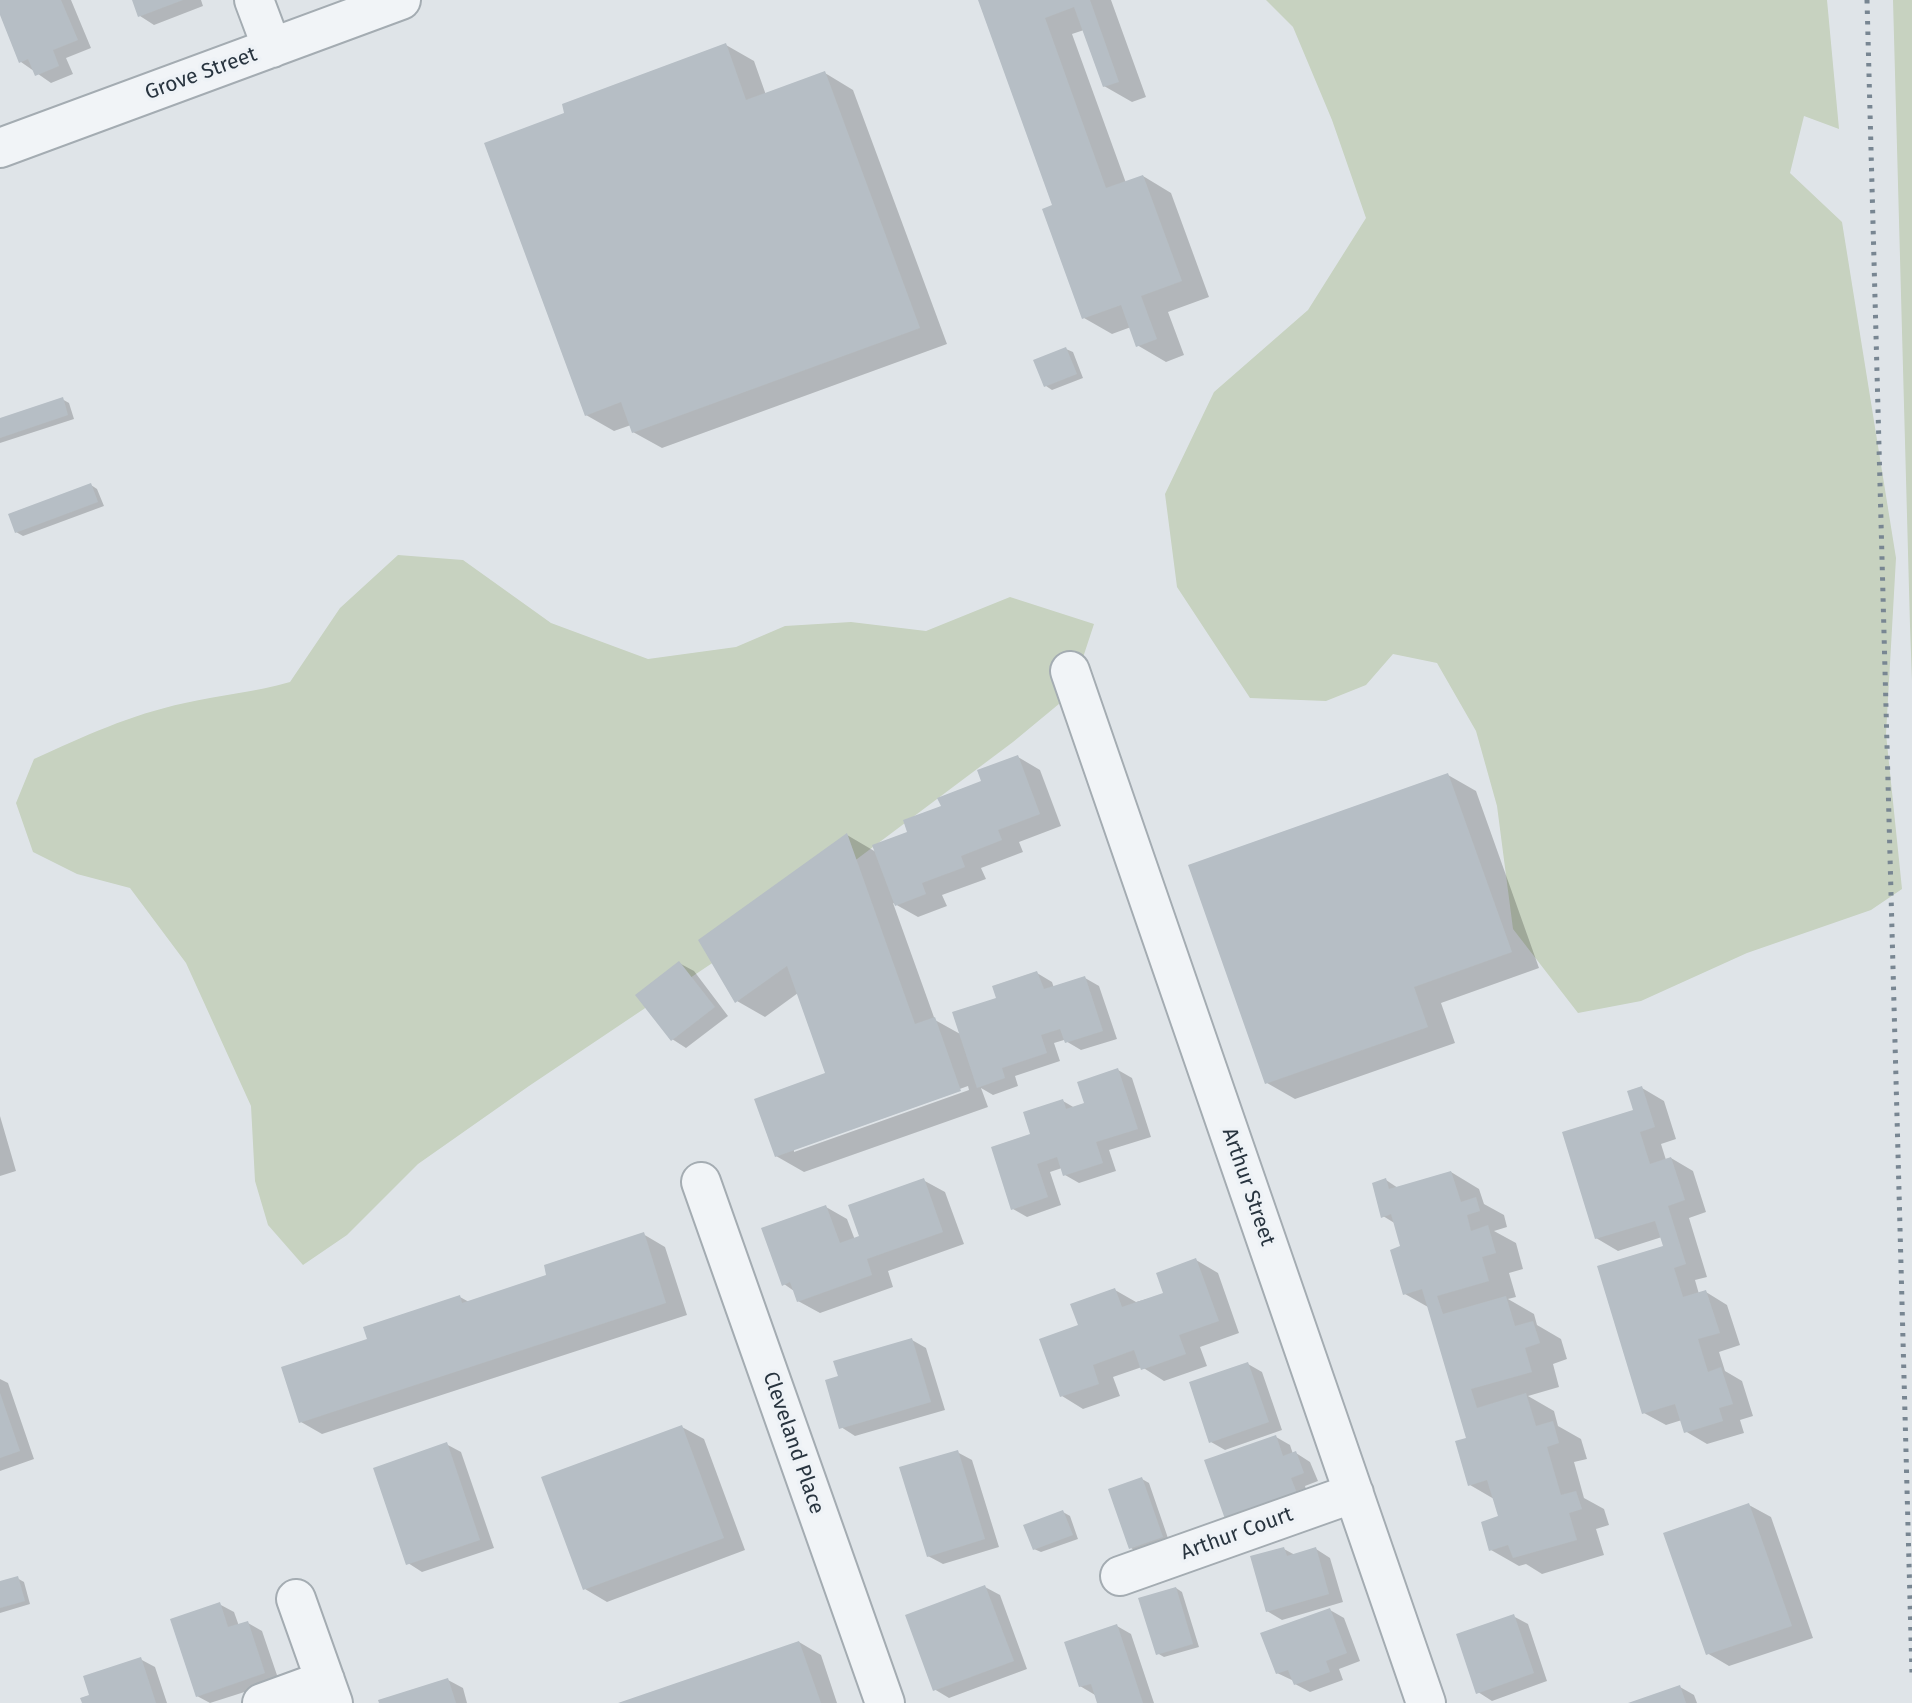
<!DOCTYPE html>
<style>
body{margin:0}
canvas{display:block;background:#dfe4e8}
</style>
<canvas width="1912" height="1703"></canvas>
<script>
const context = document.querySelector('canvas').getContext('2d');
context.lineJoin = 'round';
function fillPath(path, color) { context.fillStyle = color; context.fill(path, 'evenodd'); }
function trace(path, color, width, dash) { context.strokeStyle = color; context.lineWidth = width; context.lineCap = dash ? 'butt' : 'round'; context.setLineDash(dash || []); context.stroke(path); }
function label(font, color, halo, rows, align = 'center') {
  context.font = font + ' "Fira Sans",sans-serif'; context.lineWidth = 7; context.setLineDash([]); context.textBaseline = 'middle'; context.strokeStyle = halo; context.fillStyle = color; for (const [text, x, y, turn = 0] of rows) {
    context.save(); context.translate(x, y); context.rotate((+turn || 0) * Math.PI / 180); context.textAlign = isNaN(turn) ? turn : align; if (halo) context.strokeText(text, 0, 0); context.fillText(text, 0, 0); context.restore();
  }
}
fillPath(new Path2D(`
 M1266,0H1827L1839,129L1804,116L1790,173L1842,222L1896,558L1886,734L1902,889L1871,910L1747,953L1641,1001L1578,1013L1513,929L1497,806L1476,731L1437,663L1393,654L1366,685L1326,701L1250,698L1177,587L1165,494L1214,392L1308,310L1366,218L1332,120L1293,27Z
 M1893,0H1912V681L1910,626Z
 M398,555L463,560L551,623L648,659L736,647L785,626L851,622L926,631L1010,597L1094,624L1071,694L1013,742L769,925L529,1086L418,1164L347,1235L303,1265L268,1225L255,1181L251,1106L186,963L130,888L77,874L33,852L16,803L34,759C85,736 129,715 185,703C220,695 255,692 290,682L340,608Z`), '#c7d2c0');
fillPath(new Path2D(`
 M0,0H71L91,48L66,58L73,74L51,83L21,62L0,11Z
 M133,0H201L203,6L154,25L140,16Z
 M980,0H1111L1146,97L1132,102L1104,86L1084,30L1072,34L1126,183L1143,176L1171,193L1209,297L1168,312L1184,355L1166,362L1137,345L1131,327L1112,334L1084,318L1054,206Z
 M726,45L754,61L766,95L825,73L853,90L947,344L662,448L633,432L631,425L614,431L586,415L567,114Z
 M1066,349L1073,352L1083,378L1052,390L1046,386Z
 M62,399L69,403L74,419L0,443V420Z
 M91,485L97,489L104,506L23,536L16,532Z
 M1018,757L1040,770L1061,826L1019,842L1023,852L981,868L986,879L942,895L947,906L918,917L893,903L935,1020L962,1035L998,999L1037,973L1052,982L1054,988L1085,978L1099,986L1117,1039L1081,1050L1064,1040L1054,1043L1060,1061L1015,1076L1018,1086L993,1095L981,1088L988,1107L804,1172L776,1156L827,1074L798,993L765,1017L737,1001L847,835L876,852L910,833L943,807ZM968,1086L969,1090L794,1152V1149Z
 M1448,775L1476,791L1539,968L1441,1003L1455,1043L1295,1099L1267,1083Z
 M679,963L694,971L728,1016L686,1048L672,1039Z
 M1118,1070L1132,1078L1151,1137L1109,1150L1116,1171L1079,1183L1065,1175L1062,1168L1050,1172L1061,1205L1027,1217L1013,1209L1033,1135L1063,1101L1075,1108L1086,1104Z
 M1642,1088L1664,1101L1676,1139L1661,1144L1666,1160L1671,1158L1693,1171L1706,1212L1689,1218L1707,1277L1695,1280L1699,1294L1706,1292L1727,1305L1740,1345L1719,1352L1725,1371L1742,1381L1753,1416L1740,1420L1744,1433L1707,1444L1685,1431L1682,1420L1666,1425L1644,1413L1665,1247L1662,1237L1618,1251L1596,1238Z
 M0,1116L16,1171L0,1176Z
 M1451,1172L1479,1189L1484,1204L1504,1215L1507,1227L1494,1231L1516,1243L1523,1269L1509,1273L1516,1297L1508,1299L1534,1314L1537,1325L1561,1339L1567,1359L1553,1364L1559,1387L1528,1396L1554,1411L1558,1426L1581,1439L1587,1459L1574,1462L1584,1498L1604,1509L1609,1525L1596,1529L1604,1555L1542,1574L1526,1564L1519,1566L1491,1550L1500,1517L1494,1499L1470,1485L1468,1439L1428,1307L1405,1294L1403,1248L1396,1224L1383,1216L1386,1180L1398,1188Z
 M923,1180L945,1192L964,1244L888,1271L893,1287L820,1313L798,1301L794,1291L784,1284L826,1207L847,1219L855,1240L861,1237Z
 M643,1234L665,1247L687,1315L322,1434L301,1422L369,1340L460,1297L469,1302L549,1277Z
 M1196,1260L1218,1273L1239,1333L1200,1347L1207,1366L1164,1381L1142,1367L1113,1377L1120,1396L1083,1409L1062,1396L1080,1326L1115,1290L1136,1302L1165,1294Z
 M912,1340L926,1348L945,1410L855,1436L841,1427L840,1377Z
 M1248,1364L1262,1372L1282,1430L1225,1450L1211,1442Z
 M0,1379L8,1383L34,1459L0,1471Z
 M682,1427L704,1439L745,1550L607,1602L585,1589Z
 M1276,1437L1290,1445L1293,1454L1296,1453L1310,1462L1318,1481L1305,1486L1310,1501L1241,1526Z
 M446,1444L461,1452L494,1548L422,1572L408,1563Z
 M957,1452L972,1460L999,1547L943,1564L928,1556Z
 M1142,1479L1149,1483L1169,1541L1137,1552L1131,1548Z
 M1749,1505L1771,1517L1813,1638L1729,1666L1707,1653Z
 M1063,1512L1070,1516L1078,1539L1041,1552L1034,1549Z
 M1284,1549L1295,1555L1316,1549L1330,1558L1343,1602L1282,1620L1267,1611Z
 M17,1578L24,1582L30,1604L0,1613V1583Z
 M985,1587L1000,1595L1027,1669L949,1698L934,1689Z
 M1176,1588L1182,1592L1199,1647L1164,1657L1157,1653Z
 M219,1604L234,1612L239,1626L248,1623L262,1631L279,1681L210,1703L197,1696Z
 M1330,1610L1344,1618L1360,1661L1339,1669L1343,1680L1310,1692L1295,1684L1294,1681L1277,1673Z
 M1513,1616L1528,1624L1547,1681L1492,1701L1478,1692Z
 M1117,1626L1131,1634L1154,1703H1099L1095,1695L1080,1686Z
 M799,1642L821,1655L837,1703H622Z
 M140,1659L155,1667L167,1703H83Z
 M448,1680L463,1688L467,1703H381Z
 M1680,1687L1694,1695L1697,1703H1632Z`), '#0003');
fillPath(new Path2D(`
 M0,0H61L78,40L53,50L59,66L35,76L28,59L19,63L0,15Z
 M132,0H183L138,17Z
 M978,0H1090L1119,82L1103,87L1074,7L1045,18L1106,188L1143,175L1182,281L1141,296L1157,339L1136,347L1121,305L1082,319L1042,209L1052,205Z
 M726,43L746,100L825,71L920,328L632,433L621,402L585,416L484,143L564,113L562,104Z
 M1066,347L1077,374L1044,387L1033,360Z
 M63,397L68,415L0,438V418Z
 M91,483L98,502L15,533L8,514Z
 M1018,755L1040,814L998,830L1002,840L961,856L965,867L922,883L926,894L895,906L872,845L907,832L903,820L941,806L937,798L981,781L977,770Z
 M1448,773L1512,952L1414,987L1428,1027L1265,1084L1188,865Z
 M847,833L915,1024L935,1017L961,1091L775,1157L754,1099L825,1073L787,966L735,1003L698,940Z
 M679,961L715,1007L671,1041L635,995Z
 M1037,971L1044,989L1085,976L1103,1031L1065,1043L1060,1029L1041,1035L1047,1053L1002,1068L1005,1078L977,1088L952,1012L996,998L992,986Z
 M1118,1068L1138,1129L1096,1142L1103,1163L1063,1176L1057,1157L1037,1164L1048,1197L1011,1210L991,1147L1030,1134L1023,1112L1063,1099L1066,1109L1084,1103L1077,1082Z
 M1642,1086L1655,1127L1640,1132L1650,1164L1671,1157L1685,1200L1668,1206L1686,1264L1674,1268L1683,1297L1706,1290L1720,1333L1698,1339L1708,1372L1721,1367L1733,1404L1719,1408L1723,1421L1684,1433L1675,1404L1642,1414L1597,1266L1663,1246L1655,1221L1595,1239L1562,1132L1633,1110L1627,1091Z
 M1451,1171L1461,1202L1476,1197L1480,1211L1467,1215L1471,1231L1488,1225L1496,1253L1482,1257L1489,1281L1437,1296L1443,1314L1506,1296L1515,1326L1533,1321L1540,1343L1525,1348L1532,1372L1471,1389L1477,1408L1526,1393L1536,1426L1553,1421L1559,1443L1547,1447L1561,1495L1576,1491L1582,1509L1569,1513L1577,1540L1513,1558L1508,1545L1489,1551L1481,1522L1498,1516L1487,1480L1468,1486L1455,1441L1466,1438L1422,1289L1403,1295L1390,1250L1400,1246L1391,1214L1381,1218L1372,1183L1386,1178L1389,1189Z
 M924,1178L943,1232L867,1259L872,1275L797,1302L790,1282L782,1286L761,1228L826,1205L840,1243L859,1236L848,1205Z
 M644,1232L666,1303L299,1423L281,1367L367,1339L363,1327L460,1295L462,1303L546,1275L544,1265Z
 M1196,1258L1219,1321L1179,1335L1186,1354L1141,1370L1134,1350L1093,1365L1099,1384L1060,1397L1039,1339L1078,1325L1070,1304L1115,1288L1122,1307L1163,1293L1156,1273Z
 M912,1338L931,1402L839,1429L825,1380L838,1376L833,1361Z
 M1248,1362L1269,1422L1209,1443L1189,1382Z
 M0,1393L20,1451L0,1458Z
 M682,1425L724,1538L583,1590L541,1477Z
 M1276,1435L1283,1456L1296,1451L1304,1473L1291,1478L1297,1493L1225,1519L1204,1460Z
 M447,1442L480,1540L406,1565L373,1468Z
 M958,1450L985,1539L927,1557L899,1467Z
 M1142,1477L1163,1537L1129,1549L1108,1489Z
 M1749,1503L1792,1626L1706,1655L1663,1533Z
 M1063,1510L1073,1535L1033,1550L1023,1525Z
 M1284,1547L1287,1556L1316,1547L1329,1594L1266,1612L1250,1556Z
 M18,1576L25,1601L0,1608V1581Z
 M985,1585L1014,1661L933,1691L905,1615Z
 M1176,1587L1193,1644L1156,1655L1138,1598Z
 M220,1602L228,1627L248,1621L265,1673L196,1697L170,1619Z
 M1330,1608L1347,1653L1326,1661L1330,1672L1294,1685L1288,1670L1276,1674L1260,1633Z
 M1514,1614L1534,1673L1476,1694L1456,1634Z
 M1117,1624L1143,1703H1097L1091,1684L1079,1687L1064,1642Z
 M799,1641L821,1703H618Z
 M141,1657L156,1703H82L80,1698L89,1695L83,1676Z
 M448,1678L456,1703H379L378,1700Z
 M1680,1685L1686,1703H1628Z`), '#b6bec5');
const minor = new Path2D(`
 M254,0L272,48
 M0,148L401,0
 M1070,671L1426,1703
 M701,1182L885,1703
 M1120,1576L1354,1493
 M296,1599L333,1703
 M262,1703L325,1680`);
trace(minor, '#a4acb2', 42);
trace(minor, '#f1f4f7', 38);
trace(new Path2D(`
 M1867,0L1912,1675`), '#788692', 5, [3.5, 7]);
label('21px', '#28343f', '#eef2f6', [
 ["Grove Street",201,74,-20],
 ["Arthur Street",1248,1187,71],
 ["Cleveland Place",793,1443,71],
 ["Arthur Court",1237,1534,-20]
]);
</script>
